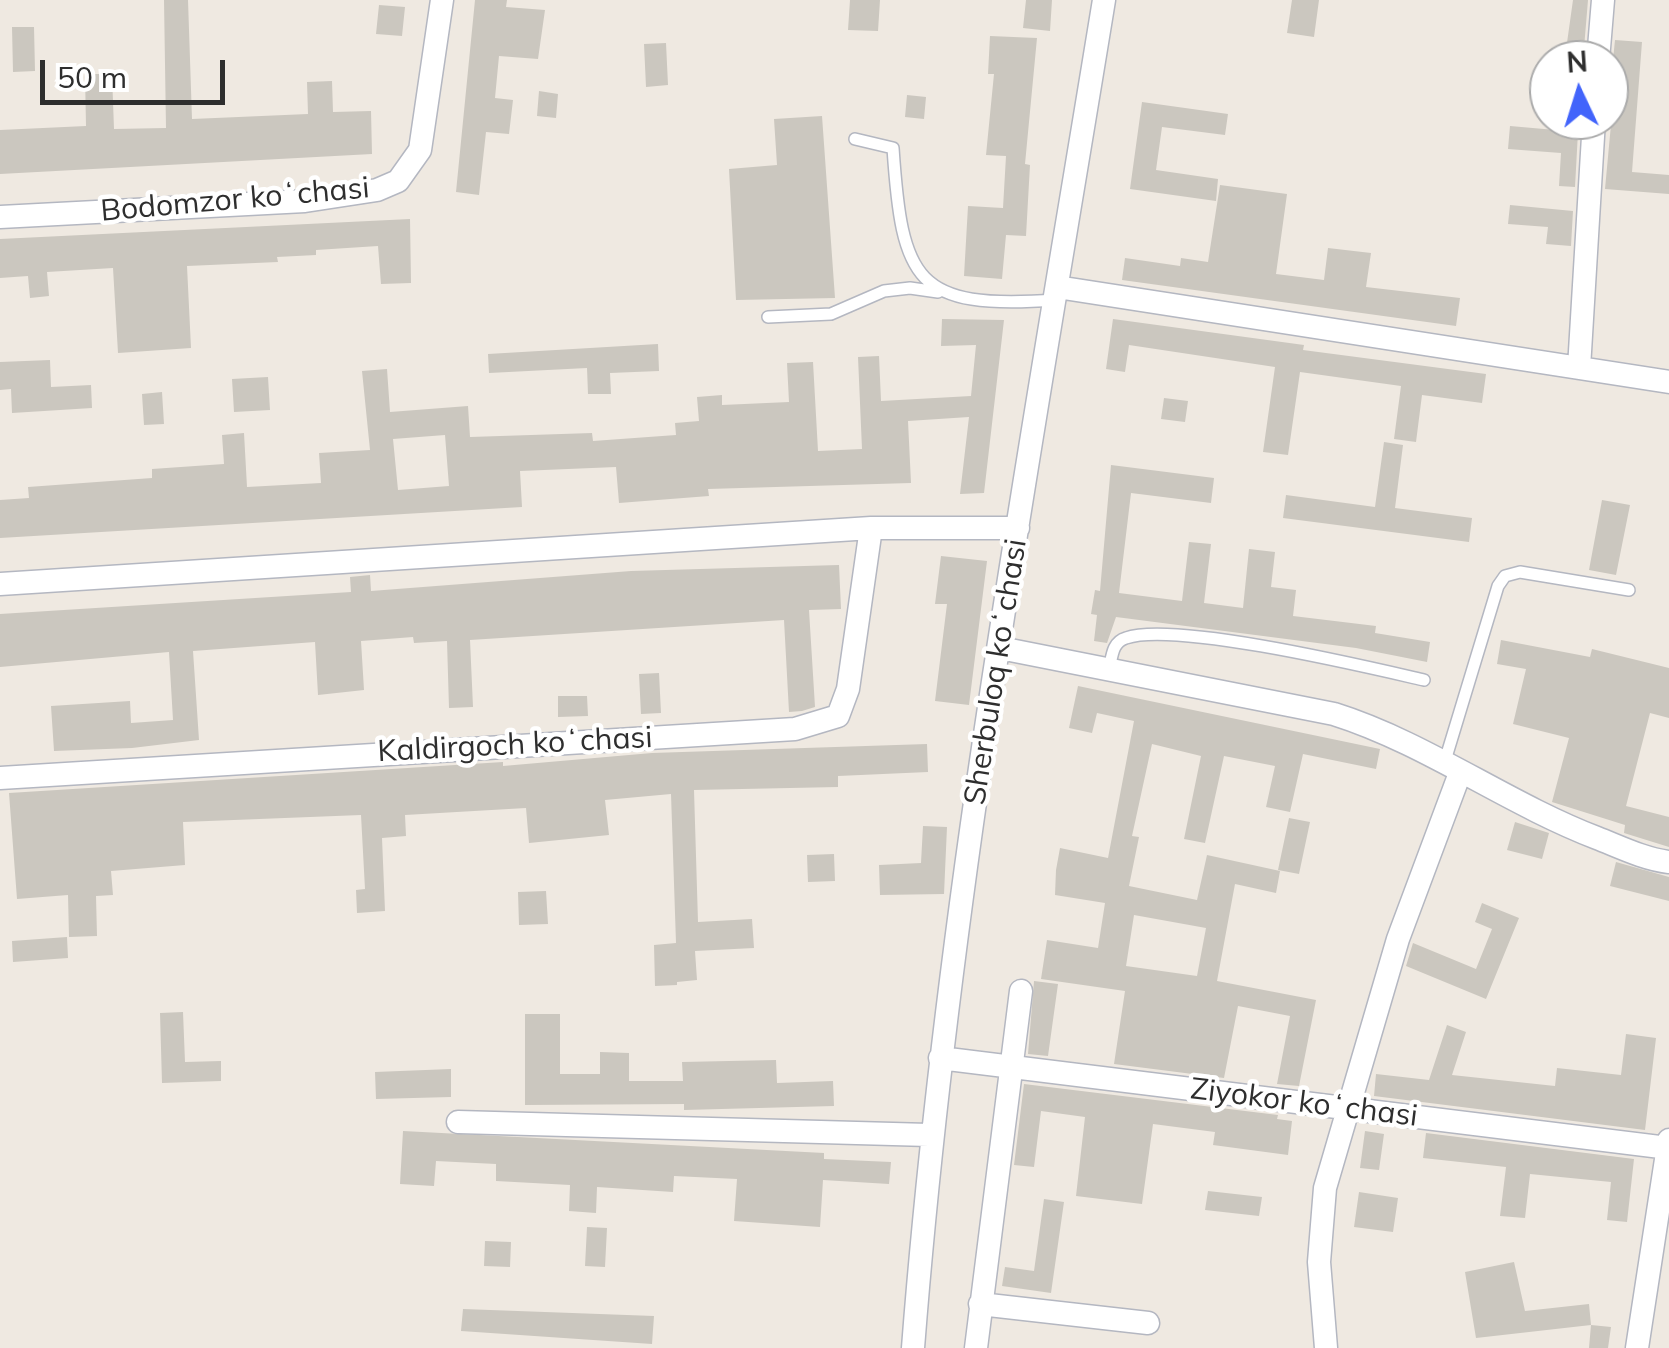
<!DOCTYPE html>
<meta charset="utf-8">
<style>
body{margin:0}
#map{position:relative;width:1669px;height:1348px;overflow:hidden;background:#efe9e1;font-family:Mulish,sans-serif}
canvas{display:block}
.north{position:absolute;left:1529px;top:40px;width:100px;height:100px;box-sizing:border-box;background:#fff;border:2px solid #ababab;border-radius:50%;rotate:356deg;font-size:28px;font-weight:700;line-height:40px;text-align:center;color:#2e2e2e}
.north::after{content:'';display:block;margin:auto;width:35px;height:45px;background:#4264fb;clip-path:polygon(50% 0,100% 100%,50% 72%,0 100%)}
.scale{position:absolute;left:40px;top:60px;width:185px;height:45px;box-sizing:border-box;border:5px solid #2e2e2e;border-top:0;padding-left:12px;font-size:30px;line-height:35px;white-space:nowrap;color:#2e2e2e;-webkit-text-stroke:8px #fff;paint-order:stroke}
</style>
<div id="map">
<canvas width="1669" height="1348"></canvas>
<div class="north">N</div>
<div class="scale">50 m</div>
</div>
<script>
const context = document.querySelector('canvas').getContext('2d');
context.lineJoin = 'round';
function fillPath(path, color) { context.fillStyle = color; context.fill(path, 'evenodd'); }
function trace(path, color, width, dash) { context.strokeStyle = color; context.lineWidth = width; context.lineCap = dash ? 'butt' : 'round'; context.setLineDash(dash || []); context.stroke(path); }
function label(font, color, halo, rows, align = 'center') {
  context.font = font + ' Mulish,sans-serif'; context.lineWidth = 9; context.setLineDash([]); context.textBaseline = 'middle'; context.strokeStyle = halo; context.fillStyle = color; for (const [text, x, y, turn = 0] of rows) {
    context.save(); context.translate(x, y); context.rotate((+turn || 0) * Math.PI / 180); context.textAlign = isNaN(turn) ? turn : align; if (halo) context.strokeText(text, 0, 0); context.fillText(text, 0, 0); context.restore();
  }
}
fillPath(new Path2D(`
 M164,0H188L192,119L308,114L307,82L332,81L333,112L371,111L372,154L0,174V130L86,126L85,74H112L114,129L166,128Z
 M475,0H507L506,7L545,10L538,59L499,56L495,98L513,100L509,134L486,132L479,195L456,192Z
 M850,0H880L878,31L848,30Z
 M1026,0H1052L1050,31L1023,28Z
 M1292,0H1319L1314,37L1287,33Z
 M1573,0H1588L1583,60L1565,57Z
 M379,5L405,7L402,36L376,34Z
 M12,27H34L35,71L13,72Z
 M990,36L1037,38L1025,164L1030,165L1026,236L1006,235L1002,279L964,276L968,206L1003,208L1006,156L986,155L994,74H988Z
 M1615,40L1642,42L1632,172L1669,175V194L1605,189L1617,60H1613Z
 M666,43L668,85L646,87L644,44Z
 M539,91L558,94L556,118L537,116Z
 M907,95L926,97L924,119L905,117Z
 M1142,102L1228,114L1225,135L1162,127L1156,170L1218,179L1216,201L1130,189Z
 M822,116L835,298L736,300L729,169L777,165L774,119Z
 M1510,126L1578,132L1575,187L1559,186L1561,153L1508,149Z
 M1220,185L1287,194L1276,274L1324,280L1328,248L1371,253L1366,287L1460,298L1456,326L1122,280L1125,258L1180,266L1181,258L1208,262Z
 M1510,205L1573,211L1571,246L1546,244L1548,227L1508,224Z
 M410,219L411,283L381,284L378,246L316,250V255L277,257L278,262L187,266L191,348L118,353L113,268L47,272L49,296L30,298L28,276L0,278V239Z
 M942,319L1004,320L984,493L960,494L969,417L908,421L911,483L708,489L709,496L619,503L616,467L520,471L522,507L0,538V500L29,498L28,487L152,478V469L224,464L222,435L244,433L247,487L321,483L319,453L370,450L362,371L387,369L390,412L468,406L470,437L592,433L593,441L676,435L675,423L699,421L697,397L722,395V405L789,402L787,363L813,362L818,451L862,449L858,357L879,356L881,401L971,396L976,345L941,346ZM445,435L449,486L398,490L393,439Z
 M1113,319L1304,345L1303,350L1486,374L1482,403L1422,395L1416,442L1394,439L1401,386L1300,372L1288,455L1263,452L1275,367L1129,345L1125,372L1106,369Z
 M658,344L659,371L610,373L611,394H588L587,368L489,373L488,354Z
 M50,360L51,387L91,385L92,408L12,413L11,389L0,390V362Z
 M268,377L270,410L234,412L232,379Z
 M162,392L164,424L144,425L142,394Z
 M1164,398L1188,401L1185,422L1161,419Z
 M1384,442L1403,445L1395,508L1472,518L1469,542L1283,518L1286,495L1375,507Z
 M1111,465L1214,478L1211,503L1131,493L1119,593L1182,601L1189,542L1211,544L1204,603L1243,608L1249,549L1275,552L1271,587L1296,590L1293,616L1376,626L1375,633L1430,642L1427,662L1356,648L1116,617L1107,643L1094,641L1097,615L1091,614L1095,590L1100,591Z
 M1602,500L1630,505L1616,575L1589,570Z
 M941,556L987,561L969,705L935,701L947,604H935Z
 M839,565L841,609L809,610L815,707L802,711L789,712L784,620L470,640L473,707L449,708L447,641L414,643L413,637L361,641L364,690L318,695L315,642L193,651L199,740L132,748L54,751L51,706L130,701L131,723L173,720L169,652L0,667V614L351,592L350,577L370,575L371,591L631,571Z
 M1501,640L1590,657L1592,649L1669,668V718L1650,713L1626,806L1669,817V847L1624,833L1625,825L1552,802L1569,738L1513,724L1526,669L1497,664Z
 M659,673L661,713L641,714L639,674Z
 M1078,686L1380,749L1376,769L1303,754L1290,812L1266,807L1275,766L1224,756L1205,843L1184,839L1201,756L1152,744L1132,836L1139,837L1129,886L1197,900L1207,855L1280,871L1276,893L1235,884L1217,981L1316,1000L1299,1086L1277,1084L1290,1016L1238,1006L1224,1078L1114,1064L1125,991L1041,979L1047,940L1098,948L1105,903L1055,895L1056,870L1060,848L1108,858L1134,721L1097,713L1092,733L1069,728ZM1134,915L1206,928L1197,976L1126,966Z
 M558,696H587L588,716L558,717Z
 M927,744L928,772L838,776V787L694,790L698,922L752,919L754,948L695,951L697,980L677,982V985L655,986L654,945L676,943L671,794L605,800L609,835L529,843L526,808L405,815L406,836L382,838L385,911L357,913L356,890L365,889L361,815L183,822L185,865L111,871L113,895L96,896L97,936L69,937L68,895L17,899L9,793L503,762V766L652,753Z
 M1289,818L1310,822L1299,874L1278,870Z
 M1515,822L1549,833L1542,859L1507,850Z
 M923,826L947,827L944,894L880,895L879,865L921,863Z
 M834,854L835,881L808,882L807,855Z
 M1616,862L1669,877V901L1610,886Z
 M546,891L548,924L519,925L518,892Z
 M1482,903L1519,918L1486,999L1406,966L1413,943L1476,969L1492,929L1475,922Z
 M67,937L68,958L13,962L12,941Z
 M1034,981L1058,984L1048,1056L1028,1054Z
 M183,1012L185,1062L221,1061V1081L162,1083L160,1013Z
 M525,1014H560V1074H600V1052L629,1053V1081H683L682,1062L776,1060L777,1083L833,1081L834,1106L684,1110V1104L525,1105Z
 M1447,1025L1466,1032L1452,1075L1555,1086L1557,1068L1621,1075L1626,1034L1656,1038L1645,1130L1374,1096L1376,1074L1429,1080Z
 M451,1069V1097L376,1099L375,1072Z
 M1024,1084L1278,1115L1277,1119L1292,1121L1288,1155L1213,1145L1215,1132L1153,1124L1142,1204L1076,1196L1085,1117L1041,1111L1034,1167L1014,1165Z
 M403,1131L824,1153V1159L891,1162L889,1184L823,1180L820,1227L734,1221L737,1179L674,1176L673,1192L597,1187L596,1213L569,1211L570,1185L496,1181V1164L436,1161L434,1186L400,1184Z
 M1365,1131L1384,1134L1379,1170L1360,1168Z
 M1426,1133L1634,1159L1627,1222L1607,1220L1611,1182L1530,1174L1525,1218L1500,1216L1506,1167L1423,1158Z
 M1208,1191L1262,1197L1259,1216L1205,1210Z
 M1359,1192L1398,1198L1393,1232L1354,1227Z
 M1044,1199L1064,1202L1051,1293L1002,1286L1005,1267L1034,1271Z
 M587,1227L607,1228L605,1267L585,1266Z
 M485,1241L511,1242L510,1267L484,1266Z
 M1514,1262L1525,1311L1589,1304L1591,1325L1476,1338L1465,1272Z
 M463,1309L654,1316L652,1344L461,1331Z
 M1591,1325L1611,1327L1608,1348H1589Z`), '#cbc7bf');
const service = new Path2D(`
 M855,139L893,148C902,281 915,310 1055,300
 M768,317L831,314L884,291L910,288L938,292
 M1109,670C1112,657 1112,642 1126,638C1174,621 1367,667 1424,680
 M1444,764L1498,586L1505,576L1520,572L1629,590`);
const minor = new Path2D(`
 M1598,60L1603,0
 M0,217L305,201L377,190L398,181L420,150L442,0
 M1057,287L1669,382
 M1579,368L1594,120
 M0,584L871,528H1018
 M1000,648L1334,714C1426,743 1506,803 1597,838C1620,847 1644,859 1669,862
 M0,778L795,729L838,716L848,689L871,528
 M940,1058L1669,1148
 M458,1122L929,1135
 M980,1304L1148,1323
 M913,1348C948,896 1031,448 1104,0
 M976,1348L1021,991
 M1326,1348L1319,1262L1325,1188L1398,939L1460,773
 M1637,1348L1669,1140`);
trace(service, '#b4b7c1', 14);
trace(minor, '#b4b7c1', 25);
trace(service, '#fff', 11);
trace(minor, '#fff', 22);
label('30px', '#2e2e2e', '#fff', [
 ["Bodomzor koʻchasi",235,200,-5],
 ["Sherbuloq koʻchasi",996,672,-81],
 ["Kaldirgoch koʻchasi",515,745,-3],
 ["Ziyokor koʻchasi",1304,1103,7]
]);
</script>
